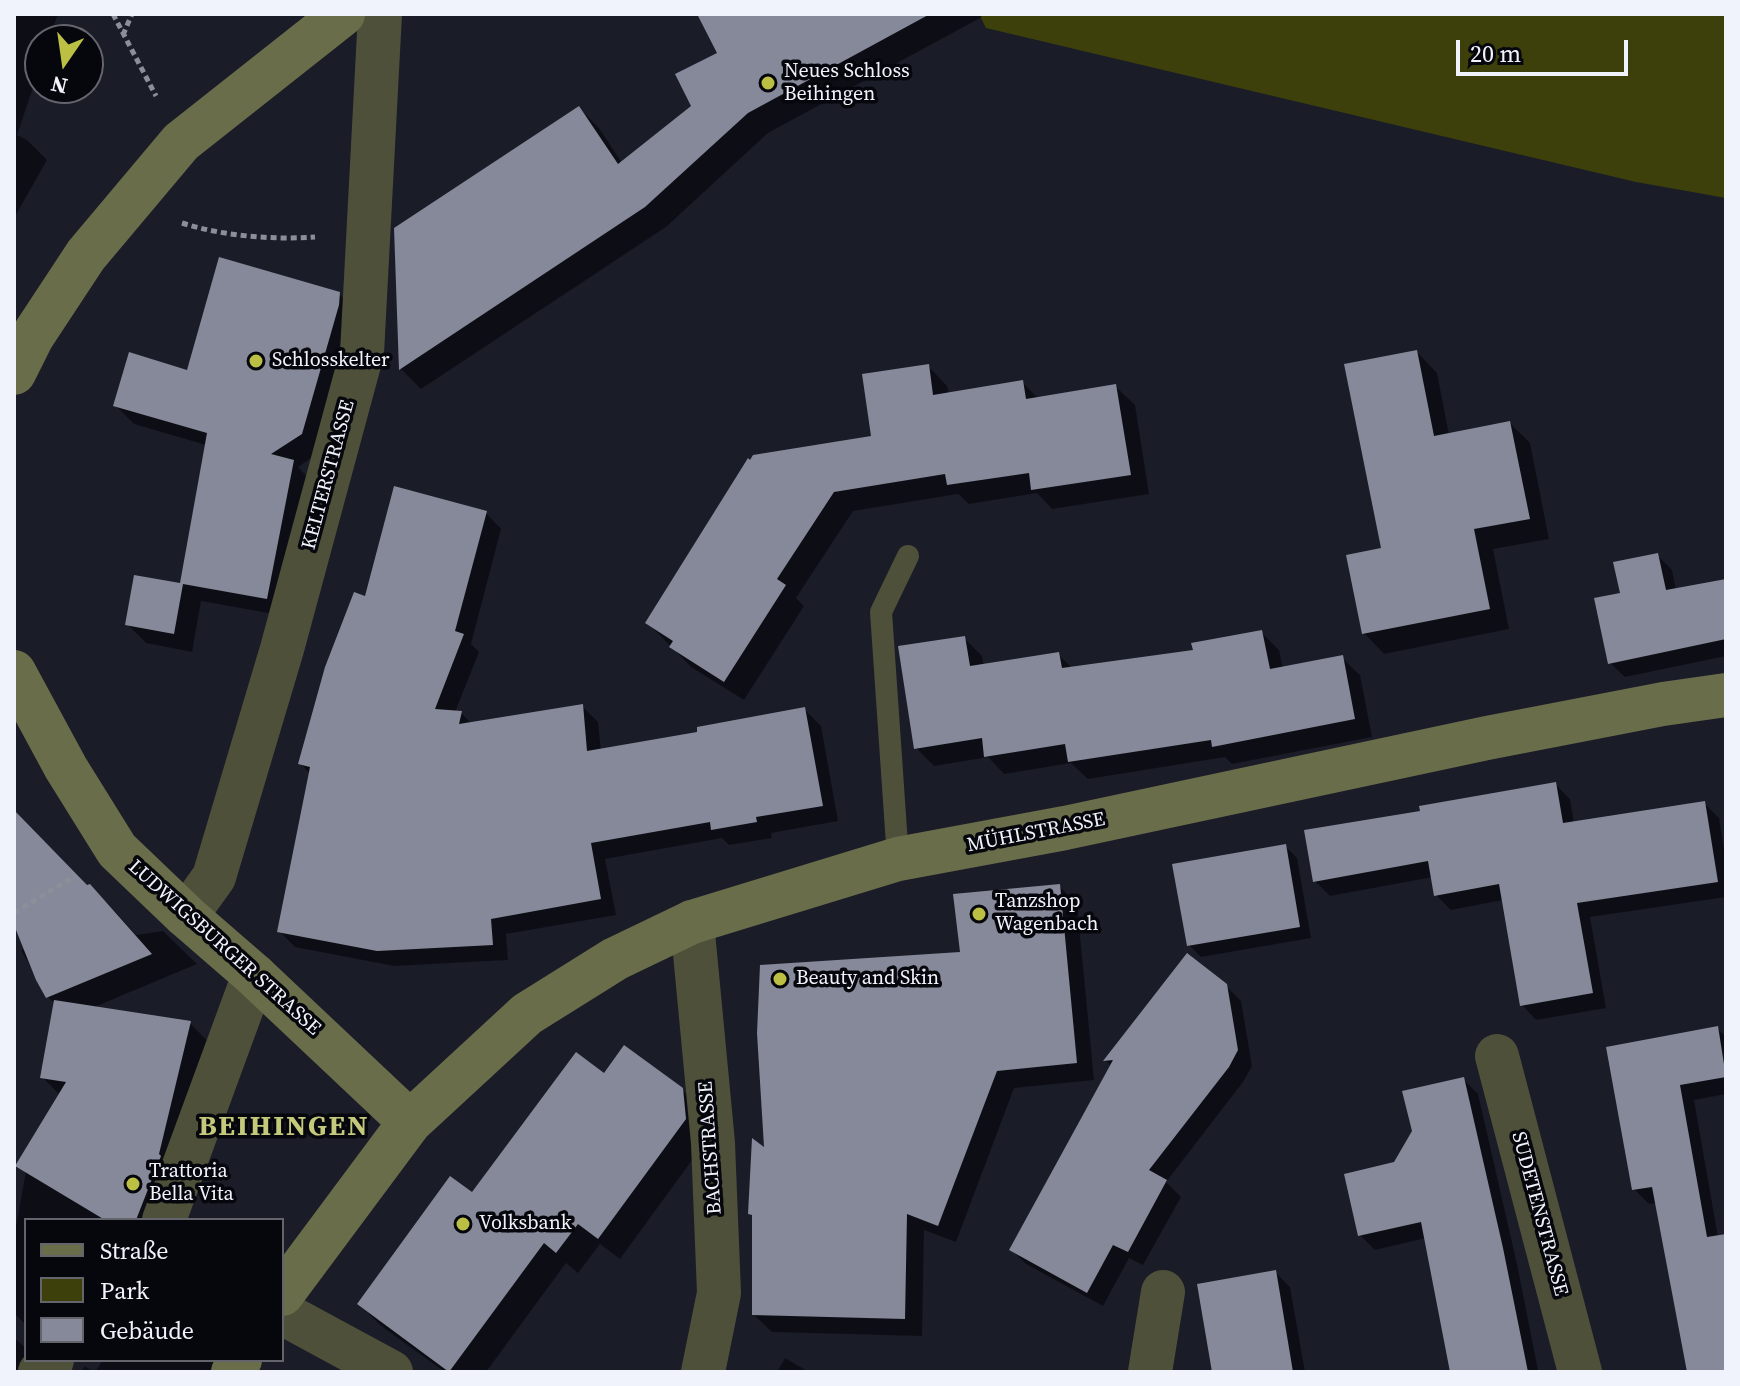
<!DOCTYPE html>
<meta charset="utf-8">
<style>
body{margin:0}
#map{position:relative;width:1740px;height:1386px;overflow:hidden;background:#1a1c28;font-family:"Source Serif 4",serif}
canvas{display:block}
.frame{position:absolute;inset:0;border:16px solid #f1f3fc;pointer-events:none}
.legend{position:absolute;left:24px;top:1218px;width:260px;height:144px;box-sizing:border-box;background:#06070c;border:2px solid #64656c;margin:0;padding:10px 14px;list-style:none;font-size:24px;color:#f1f3fc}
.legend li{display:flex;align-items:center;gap:16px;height:40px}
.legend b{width:40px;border:2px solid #64656c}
.north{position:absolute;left:24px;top:24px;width:80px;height:80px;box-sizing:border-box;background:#06070c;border:2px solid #64656c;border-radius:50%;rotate:193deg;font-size:22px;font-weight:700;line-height:32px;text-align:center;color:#f1f3fc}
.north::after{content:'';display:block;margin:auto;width:28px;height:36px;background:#bbc044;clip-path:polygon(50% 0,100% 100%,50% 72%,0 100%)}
.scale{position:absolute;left:1456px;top:40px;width:172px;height:36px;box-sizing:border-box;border:4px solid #f1f3fc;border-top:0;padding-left:10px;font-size:24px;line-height:28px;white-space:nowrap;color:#f1f3fc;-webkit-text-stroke:6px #06070c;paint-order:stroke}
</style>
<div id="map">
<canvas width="1740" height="1386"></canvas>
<div class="frame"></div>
<ul class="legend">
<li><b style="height:10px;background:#6a6d4a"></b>Straße</li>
<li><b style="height:22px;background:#3e400b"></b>Park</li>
<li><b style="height:22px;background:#868999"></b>Gebäude</li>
</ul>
<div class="north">N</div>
<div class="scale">20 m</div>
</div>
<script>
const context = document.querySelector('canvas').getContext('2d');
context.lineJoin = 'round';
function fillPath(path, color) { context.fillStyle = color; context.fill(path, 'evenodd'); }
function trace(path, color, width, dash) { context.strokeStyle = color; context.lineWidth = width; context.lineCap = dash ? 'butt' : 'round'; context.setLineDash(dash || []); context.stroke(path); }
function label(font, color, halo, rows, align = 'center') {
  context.font = font + ' "Source Serif 4",serif'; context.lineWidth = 7; context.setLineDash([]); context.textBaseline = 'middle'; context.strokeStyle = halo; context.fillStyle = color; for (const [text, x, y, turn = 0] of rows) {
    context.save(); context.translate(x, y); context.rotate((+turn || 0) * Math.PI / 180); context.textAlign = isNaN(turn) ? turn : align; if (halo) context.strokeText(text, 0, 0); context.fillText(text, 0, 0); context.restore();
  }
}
fillPath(new Path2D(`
 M979,14H1726V198L1636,182L986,28Z`), '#3e400b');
fillPath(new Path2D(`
 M14,14H58L49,40H40V67L17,135L27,140L47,160L14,218Z
 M699,14H979L982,17L768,133L666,227L421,389L401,369L396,229L579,108L599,128L622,163L693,106L720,54Z
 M339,294L358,313L320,452L298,467L311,481L285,616L201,601L192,652L146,643L127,624L181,585L206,445L134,424L115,405L188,372Z
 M1417,352L1437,373L1449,435L1510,423L1530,443L1549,539L1493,549L1509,629L1384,654L1364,633L1383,550Z
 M928,366L947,386L949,394L1022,382L1039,399L1115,386L1135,405L1149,494L1052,509L1037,493L969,504L958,494L853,511L796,598L804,606L744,700L691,667L648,623L873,438Z
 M486,513L501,529L471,644L479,652L455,712L461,713L472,724L582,706L598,722L601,751L699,733L805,710L821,726L838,821L771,833L772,838L729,845L722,838L605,859L616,915L506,934L508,960L394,966L295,947L279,931L310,774L301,764L366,599Z
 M1657,555L1672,570L1676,590L1726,581V656L1625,677L1610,663L1622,594Z
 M1261,632L1279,650L1283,669L1342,658L1360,675L1372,737L1232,764L1225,757L1088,779L1071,763L1004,774L988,757L934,766L916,748L964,638L982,656L984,666L1058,654L1073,669L1195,652Z
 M1555,784L1570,799L1574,823L1704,803L1719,818L1726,862V897L1590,917L1606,1008L1536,1020L1522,1005L1503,900L1451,910L1436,895L1433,877L1330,896L1315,881L1422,812Z
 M14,812L87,887L90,886L111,907L136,935L163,931L197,964L92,1008L190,1023L216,1050L174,1220H26V1325L14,1313V1238L31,1143L60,1095L42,1077L55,1004L48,997L21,950L34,949L14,929Z
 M1285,846L1297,858L1311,938L1201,957L1189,945Z
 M1059,886L1077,904L1094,1080L1014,1088L956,1242L924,1230L922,1336L772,1332L754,1315V1217L750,1214L767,1151L962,954Z
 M1226,986L1241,1001L1252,1066L1243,1082L1166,1182L1181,1197L1143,1265L1129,1258L1103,1306L1026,1264L1012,1250L1112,1067L1106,1061Z
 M1717,1028L1726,1037V1094L1694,1100L1718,1237L1726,1236V1372H1690L1657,1203L1649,1204L1634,1189L1609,1048Z
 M605,1076L681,1089L703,1111L706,1141L620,1259L600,1244L578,1273L566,1263L486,1372H445L380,1325L359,1304L472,1195Z
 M1463,1079L1478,1094L1517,1264L1538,1370L1456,1372L1426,1238L1375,1250L1360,1235L1395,1164Z
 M1275,1272L1290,1287L1305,1372H1214Z
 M14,1338L26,1348V1360L39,1372H14Z
 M785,1358L809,1372H777Z
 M103,1360H217L209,1372H95Z
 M85,1366L93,1372H81Z`), '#0007');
fillPath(new Path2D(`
 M697,14H930L748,113L645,207L399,370L394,228L579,106L618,164L691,106L675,74L717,53Z
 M219,257L340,292L339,305L302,434L271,454L294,460L267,599L183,584L174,634L125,625L134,575L180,583L207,433L113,406L129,352L187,370Z
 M1417,350L1434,436L1510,421L1530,519L1474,529L1490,609L1362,634L1346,555L1381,548L1344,364Z
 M929,364L933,395L1023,380L1026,399L1116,384L1131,475L1031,490L1029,473L947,485L945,474L834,492L777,579L786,585L724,682L669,647L673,641L645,623L748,458L750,460L753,455L871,436L862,374Z
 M394,486L487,511L455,631L464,634L435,709L462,711L459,724L583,704L587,751L697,732V727L805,707L823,806L756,817L757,822L711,830L710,822L591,843L601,899L491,919L493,945L377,951L277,932L310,767L298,764L325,667L354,592L365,596Z
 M1658,553L1666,590L1726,579V639L1608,664L1594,598L1620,593L1613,562Z
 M1262,630L1270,669L1343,655L1355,719L1212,747L1211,740L1068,762L1065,744L984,757L982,738L914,749L898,646L965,636L970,666L1059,652L1062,668L1193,650L1191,643Z
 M1556,782L1563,823L1705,801L1718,882L1577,903L1593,993L1520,1006L1499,884L1434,896L1428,861L1313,882L1304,830L1420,811L1419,806Z
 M14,810L87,885L90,884L152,954L46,998L36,980L14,925Z
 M1286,844L1300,927L1187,946L1172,864Z
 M1060,884L1077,1063L997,1071L938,1226L907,1214L905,1319L752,1315V1215L748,1214L752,1138L764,1147L757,1033L760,965L960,952L953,894Z
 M1187,953L1227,984L1238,1050L1229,1067L1149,1170L1167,1180L1128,1252L1113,1245L1087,1293L1009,1250L1113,1060L1103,1061Z
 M54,1000L191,1021L159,1154L161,1156L136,1220H105L15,1166L66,1082L40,1078Z
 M1718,1026L1726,1077L1680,1085L1707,1237L1726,1234V1372H1687L1652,1187L1632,1190L1606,1047Z
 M624,1045L683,1088L686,1119L598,1239L578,1224L556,1253L544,1243L449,1372L357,1304L450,1176L472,1192L576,1052L604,1073Z
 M1464,1077L1503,1248L1528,1372H1450L1421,1222L1358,1236L1344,1174L1394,1162L1412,1131L1402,1091Z
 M1276,1270L1293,1372H1212L1197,1284Z`), '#868999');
trace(new Path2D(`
 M113,14L156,96
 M123,35L132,14
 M182,223C223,236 272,240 315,237
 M14,913L75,876`), '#8c8e99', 5, [6, 4]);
trace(new Path2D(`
 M898,859L881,612L908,556`), '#4e503a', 22);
trace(new Path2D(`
 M186,916L214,877L282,649L362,353L380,14
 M692,922L713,1143L719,1293L703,1372
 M1497,1056L1580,1372
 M164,1220L254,975
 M282,1313L391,1372
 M40,1372L52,1360
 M1150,1372L1163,1292`), '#4e503a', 44);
trace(new Path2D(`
 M14,373L32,337L86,255L181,142L343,14
 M14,672L66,768L117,850L186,916L254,975L410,1122
 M282,1294L410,1122L527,1014L615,959L692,922L898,859L1065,828L1487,738L1663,704L1726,695
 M233,1372L240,1360`), '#6a6d4a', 44);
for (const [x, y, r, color] of [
 [768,83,8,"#bbc044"],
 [256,361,8,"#bbc044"],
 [979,914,8,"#bbc044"],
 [780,979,8,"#bbc044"],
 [133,1184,8,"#bbc044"],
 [463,1224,8,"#bbc044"]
]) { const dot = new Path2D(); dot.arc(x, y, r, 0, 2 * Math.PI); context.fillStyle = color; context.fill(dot); trace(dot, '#06070c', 3); }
label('20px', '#f1f3fc', '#06070c', [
 ["Neues Schloss",784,72],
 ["Beihingen",784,95],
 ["Schlosskelter",272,361],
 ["Tanzshop",995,902],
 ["Wagenbach",995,925],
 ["Beauty and Skin",796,979],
 ["Trattoria",149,1172],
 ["Bella Vita",149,1195],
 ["Volksbank",479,1224]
], 'left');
label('20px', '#f1f3fc', '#06070c', [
 ["KELTERSTRASSE",329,475,-75],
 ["MÜHLSTRASSE",1036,833,-11],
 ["LUDWIGSBURGER STRASSE",224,948,42],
 ["BACHSTRASSE",711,1148,-94],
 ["SUDETENSTRASSE",1539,1214,75]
]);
context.letterSpacing = '2px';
label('bold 28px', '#c4c97b', '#06070c', [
 ["BEIHINGEN",284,1128]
]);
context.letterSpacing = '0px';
</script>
